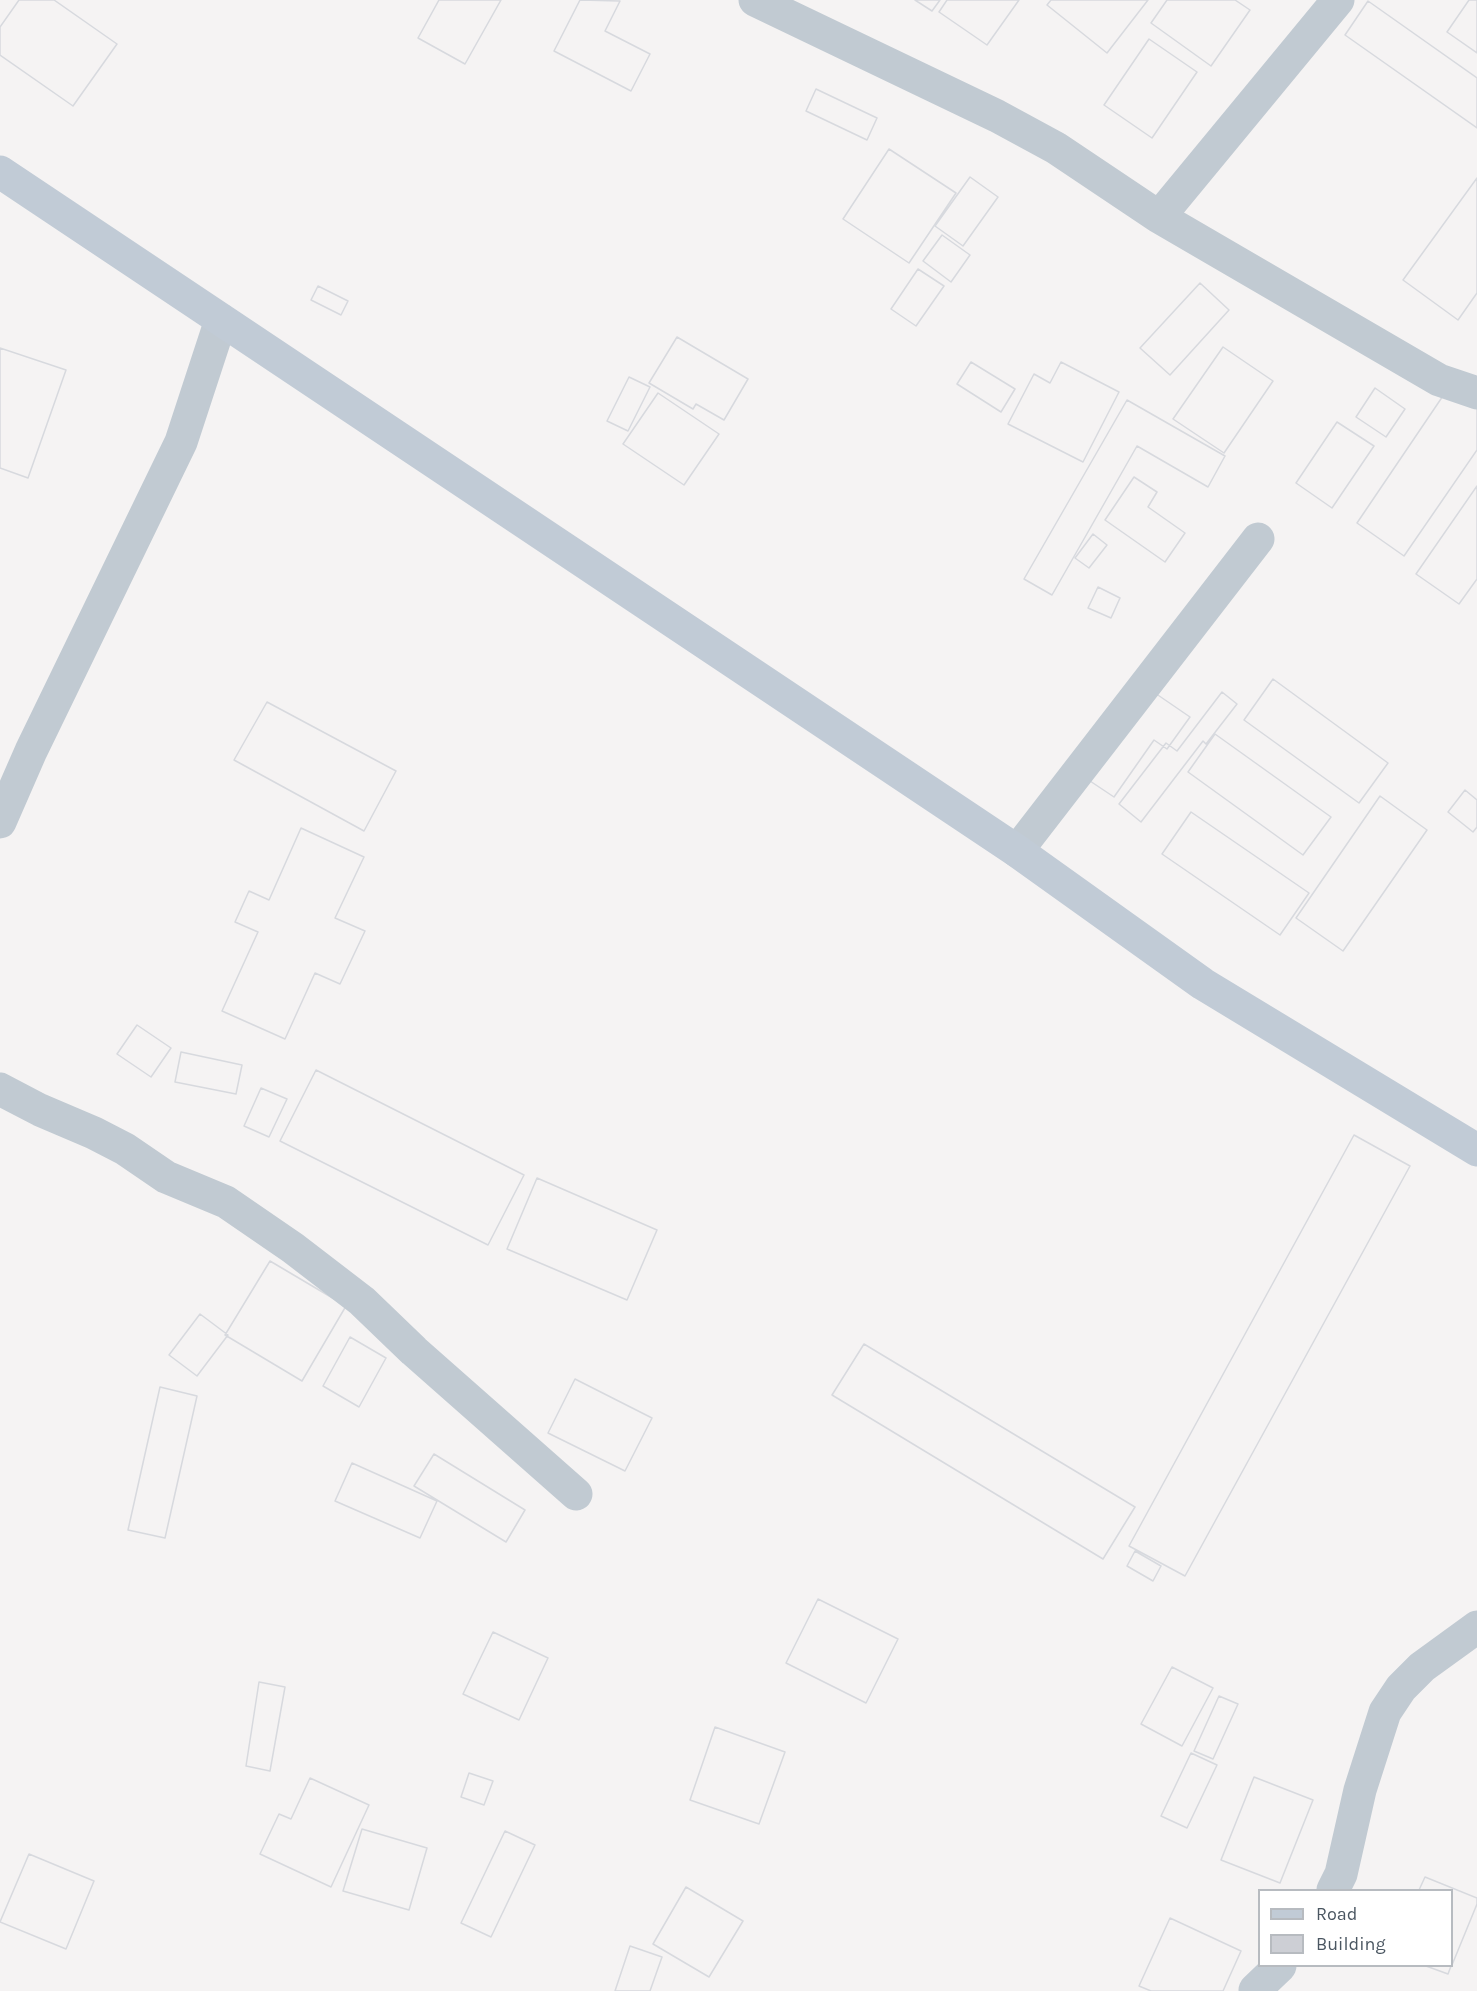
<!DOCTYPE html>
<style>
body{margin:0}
#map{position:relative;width:1477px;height:1991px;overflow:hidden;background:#f5f3f3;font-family:Karla,sans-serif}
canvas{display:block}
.legend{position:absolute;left:1258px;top:1889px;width:195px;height:78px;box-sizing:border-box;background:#fff;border:2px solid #b7bbc0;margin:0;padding:8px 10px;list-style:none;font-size:18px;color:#4a5661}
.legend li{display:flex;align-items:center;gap:12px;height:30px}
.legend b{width:30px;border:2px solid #b7bbc0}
</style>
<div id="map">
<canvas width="1477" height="1991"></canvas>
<ul class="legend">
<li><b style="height:8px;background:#c1cbd6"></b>Road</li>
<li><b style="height:16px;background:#cdcfd5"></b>Building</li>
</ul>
</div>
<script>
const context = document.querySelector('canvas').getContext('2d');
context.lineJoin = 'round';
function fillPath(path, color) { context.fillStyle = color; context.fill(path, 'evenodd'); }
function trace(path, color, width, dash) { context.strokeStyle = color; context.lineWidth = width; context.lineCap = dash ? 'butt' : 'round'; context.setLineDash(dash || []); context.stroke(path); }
const building = new Path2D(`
 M19,0H54L117,44L73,106L0,55V27Z
 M19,0H54L117,44L73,106L0,55V27Z
 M439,0H501L465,64L418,38Z
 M439,0H501L465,64L418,38Z
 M580,0L620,1L605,31L650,54L631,91L554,51Z
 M580,0L620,1L605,31L650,54L631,91L554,51Z
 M915,0H940L932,11Z
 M915,0H940L932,11Z
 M947,0H1019L987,45L939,12Z
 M947,0H1019L987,45L939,12Z
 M1051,0H1148L1107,53L1047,5Z
 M1051,0H1148L1107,53L1047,5Z
 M1167,0H1235L1250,10L1211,66L1151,23Z
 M1167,0H1235L1250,10L1211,66L1151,23Z
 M1469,0H1477V53L1447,32Z
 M1469,0H1477V53L1447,32Z
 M1368,1L1477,78V128L1345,35Z
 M1368,1L1477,78V128L1345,35Z
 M1149,39L1197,72L1152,138L1104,105Z
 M1149,39L1197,72L1152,138L1104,105Z
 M816,89L877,118L867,140L806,111Z
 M816,89L877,118L867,140L806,111Z
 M889,149L956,193L909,263L843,219Z
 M889,149L956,193L909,263L843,219Z
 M970,177L998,197L963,246L935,226Z
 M970,177L998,197L963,246L935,226Z
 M1477,178V293L1458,320L1403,280Z
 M1477,178V293L1458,320L1403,280Z
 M942,235L970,255L951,282L923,261Z
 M942,235L970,255L951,282L923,261Z
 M918,269L944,286L916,326L891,309Z
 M918,269L944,286L916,326L891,309Z
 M1200,283L1229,310L1170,375L1140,348Z
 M1200,283L1229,310L1170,375L1140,348Z
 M318,286L348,301L341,315L311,300Z
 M318,286L348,301L341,315L311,300Z
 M677,337L748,379L724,420L696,404L693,409L649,383Z
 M677,337L748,379L724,420L696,404L693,409L649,383Z
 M1223,347L1273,381L1224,453L1173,419Z
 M1223,347L1273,381L1224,453L1173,419Z
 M0,348L66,370L28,478L0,468Z
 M0,348L66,370L28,478L0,468Z
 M971,362L1015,389L1001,412L957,384Z
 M971,362L1015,389L1001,412L957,384Z
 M1061,362L1119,392L1083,462L1008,424L1034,374L1050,383Z
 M1061,362L1119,392L1083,462L1008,424L1034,374L1050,383Z
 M629,377L650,387L628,431L607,421Z
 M629,377L650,387L628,431L607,421Z
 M1449,387L1477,406V450L1404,556L1357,523Z
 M1449,387L1477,406V450L1404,556L1357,523Z
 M1375,388L1405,409L1386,437L1356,417Z
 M1375,388L1405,409L1386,437L1356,417Z
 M658,393L719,434L684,485L623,444Z
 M658,393L719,434L684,485L623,444Z
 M1127,400L1225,456L1208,487L1137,446L1052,595L1024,579Z
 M1127,400L1225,456L1208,487L1137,446L1052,595L1024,579Z
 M1337,422L1374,446L1332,508L1296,483Z
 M1337,422L1374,446L1332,508L1296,483Z
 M1134,477L1157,492L1148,507L1185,533L1165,562L1105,520Z
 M1134,477L1157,492L1148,507L1185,533L1165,562L1105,520Z
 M1477,486V579L1459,604L1416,574Z
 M1477,486V579L1459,604L1416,574Z
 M1093,534L1107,545L1089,568L1075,558Z
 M1093,534L1107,545L1089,568L1075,558Z
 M1098,587L1120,598L1111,618L1088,608Z
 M1098,587L1120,598L1111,618L1088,608Z
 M1273,679L1388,763L1359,803L1244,720Z
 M1273,679L1388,763L1359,803L1244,720Z
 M1152,691L1190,717L1167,749L1154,740L1114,797L1090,781Z
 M1152,691L1190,717L1167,749L1154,740L1114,797L1090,781Z
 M1222,692L1237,704L1206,744L1203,741L1141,822L1119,804L1166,743L1177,751Z
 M1222,692L1237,704L1206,744L1203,741L1141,822L1119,804L1166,743L1177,751Z
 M267,702L396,771L364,831L234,760Z
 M267,702L396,771L364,831L234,760Z
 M1215,734L1331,817L1303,855L1188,772Z
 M1215,734L1331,817L1303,855L1188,772Z
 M1465,790L1477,800V827L1473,832L1448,812Z
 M1465,790L1477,800V827L1473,832L1448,812Z
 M1380,796L1427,830L1343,951L1296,918Z
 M1380,796L1427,830L1343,951L1296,918Z
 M1191,812L1309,893L1280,935L1162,854Z
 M1191,812L1309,893L1280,935L1162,854Z
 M301,828L364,857L335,918L365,931L340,984L315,973L285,1039L222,1011L258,932L235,922L249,891L269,900Z
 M301,828L364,857L335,918L365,931L340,984L315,973L285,1039L222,1011L258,932L235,922L249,891L269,900Z
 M137,1025L171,1048L151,1077L117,1054Z
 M137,1025L171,1048L151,1077L117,1054Z
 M181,1052L242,1065L236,1094L175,1082Z
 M181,1052L242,1065L236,1094L175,1082Z
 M316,1070L524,1175L488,1245L280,1141Z
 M316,1070L524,1175L488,1245L280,1141Z
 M261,1088L287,1099L269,1137L244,1126Z
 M261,1088L287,1099L269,1137L244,1126Z
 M1354,1135L1410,1166L1185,1576L1129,1546Z
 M1354,1135L1410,1166L1185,1576L1129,1546Z
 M537,1178L657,1230L627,1300L507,1249Z
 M537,1178L657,1230L627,1300L507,1249Z
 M270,1261L346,1306L302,1381L225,1335Z
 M270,1261L346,1306L302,1381L225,1335Z
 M200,1314L228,1335L197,1376L169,1355Z
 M200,1314L228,1335L197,1376L169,1355Z
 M350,1337L386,1358L359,1407L323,1386Z
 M350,1337L386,1358L359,1407L323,1386Z
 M864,1344L1135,1507L1103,1559L832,1395Z
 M864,1344L1135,1507L1103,1559L832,1395Z
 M575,1379L652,1418L625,1471L548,1433Z
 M575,1379L652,1418L625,1471L548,1433Z
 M160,1387L197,1396L165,1538L128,1530Z
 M160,1387L197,1396L165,1538L128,1530Z
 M434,1454L525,1510L506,1542L414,1486Z
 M434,1454L525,1510L506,1542L414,1486Z
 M352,1463L437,1501L420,1538L335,1501Z
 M352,1463L437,1501L420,1538L335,1501Z
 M1135,1551L1161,1566L1153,1581L1127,1566Z
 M1135,1551L1161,1566L1153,1581L1127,1566Z
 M818,1599L898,1639L866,1703L786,1663Z
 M818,1599L898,1639L866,1703L786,1663Z
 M493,1632L548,1658L519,1720L463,1694Z
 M493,1632L548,1658L519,1720L463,1694Z
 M1172,1667L1213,1688L1182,1746L1141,1724Z
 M1172,1667L1213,1688L1182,1746L1141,1724Z
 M259,1682L285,1687L270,1771L246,1766Z
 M259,1682L285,1687L270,1771L246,1766Z
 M1219,1696L1238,1704L1213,1759L1194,1751Z
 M1219,1696L1238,1704L1213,1759L1194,1751Z
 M715,1727L785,1752L759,1824L690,1800Z
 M715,1727L785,1752L759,1824L690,1800Z
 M1191,1753L1217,1765L1187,1828L1161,1816Z
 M1191,1753L1217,1765L1187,1828L1161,1816Z
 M469,1773L493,1781L484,1805L461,1797Z
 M469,1773L493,1781L484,1805L461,1797Z
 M1254,1777L1313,1800L1280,1883L1221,1860Z
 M1254,1777L1313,1800L1280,1883L1221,1860Z
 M310,1778L369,1805L331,1887L260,1854L279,1814L291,1819Z
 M310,1778L369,1805L331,1887L260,1854L279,1814L291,1819Z
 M362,1829L427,1848L409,1910L343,1891Z
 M362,1829L427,1848L409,1910L343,1891Z
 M505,1831L535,1845L491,1937L461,1923Z
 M505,1831L535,1845L491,1937L461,1923Z
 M29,1854L94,1881L66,1949L0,1922Z
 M29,1854L94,1881L66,1949L0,1922Z
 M1425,1877L1477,1898V1904L1452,1965V1890H1419Z
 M1425,1877L1477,1898V1904L1452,1965V1890H1419Z
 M686,1887L743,1921L709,1977L653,1944Z
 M686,1887L743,1921L709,1977L653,1944Z
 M1170,1918L1241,1951L1223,1991H1151L1139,1986Z
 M1170,1918L1241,1951L1223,1991H1151L1139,1986Z
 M630,1946L662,1957L650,1991H615Z
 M630,1946L662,1957L650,1991H615Z
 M1426,1966H1451L1448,1974Z
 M1426,1966H1451L1448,1974Z`);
fillPath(building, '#cdcfd5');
trace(building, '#d7d9de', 1.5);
trace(new Path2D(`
 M755,0L997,116L1056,148L1159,217L1439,380L1477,393
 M1159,217L1338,0
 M0,822L31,751L181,442L221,320
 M1017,851L1258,539
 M0,1089L40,1110L94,1133L125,1149L166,1177L226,1202L293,1248L362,1301L414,1351L576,1494
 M1333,1890L1341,1874L1360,1790L1385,1712L1401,1688L1422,1667L1477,1627
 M1255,1990L1280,1966`), '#c1cad2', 33);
trace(new Path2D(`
 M0,172L1017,851L1203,984L1477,1150`), '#c1cbd6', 33);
</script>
